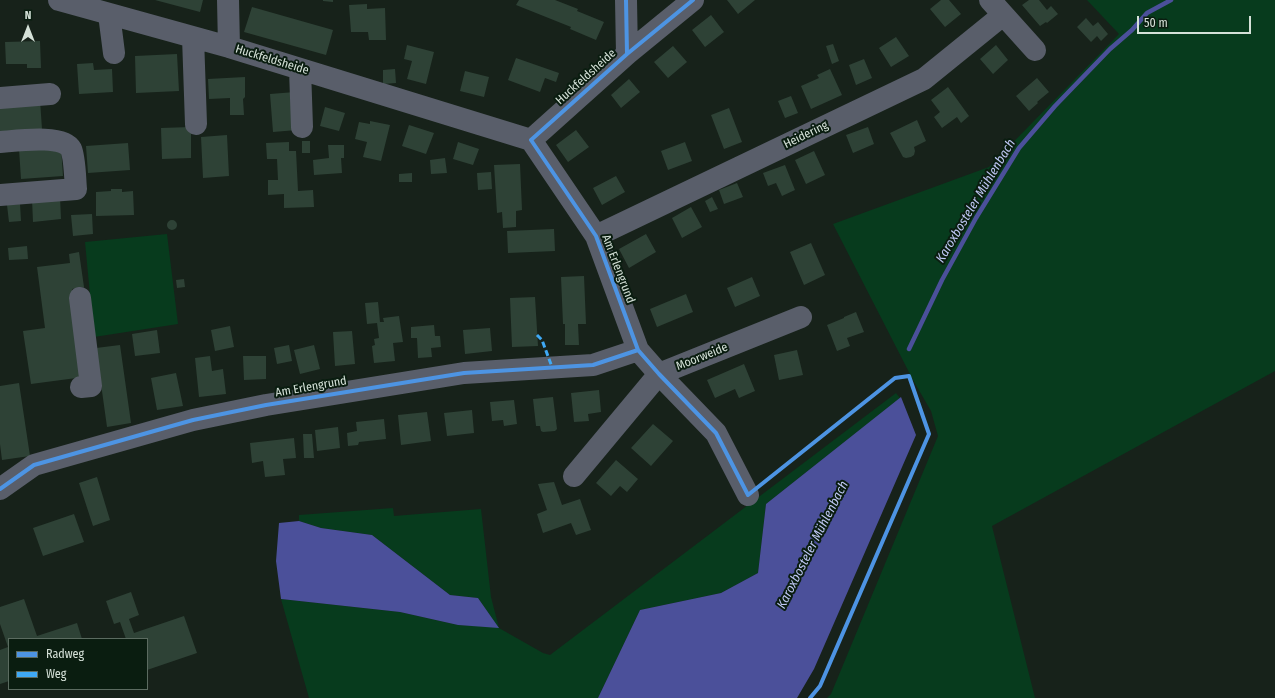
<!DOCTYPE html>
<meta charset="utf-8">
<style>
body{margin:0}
#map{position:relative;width:1275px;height:698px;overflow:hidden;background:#17221a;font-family:"Fira Sans Condensed",sans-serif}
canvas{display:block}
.legend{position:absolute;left:8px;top:638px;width:140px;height:52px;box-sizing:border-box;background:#0a1d10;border:1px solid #5b6b60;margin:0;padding:5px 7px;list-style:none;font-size:12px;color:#d5e1d8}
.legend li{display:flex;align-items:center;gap:8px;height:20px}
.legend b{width:20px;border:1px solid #5b6b60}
.north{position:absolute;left:8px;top:8px;width:40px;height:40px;-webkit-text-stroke:3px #0a1d10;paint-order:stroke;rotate:0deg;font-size:11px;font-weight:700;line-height:16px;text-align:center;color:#d5e1d8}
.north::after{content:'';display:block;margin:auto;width:14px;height:18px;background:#d5e1d8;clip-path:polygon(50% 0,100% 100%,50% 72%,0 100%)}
.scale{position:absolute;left:1137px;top:16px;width:114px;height:18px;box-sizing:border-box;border:2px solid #d5e1d8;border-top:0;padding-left:5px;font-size:12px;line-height:14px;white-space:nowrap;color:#d5e1d8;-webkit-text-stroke:3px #0a1d10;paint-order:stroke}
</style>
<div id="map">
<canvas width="1275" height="698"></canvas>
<ul class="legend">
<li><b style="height:5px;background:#4d94e3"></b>Radweg</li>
<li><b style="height:5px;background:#3fa9f5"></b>Weg</li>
</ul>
<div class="north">N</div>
<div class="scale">50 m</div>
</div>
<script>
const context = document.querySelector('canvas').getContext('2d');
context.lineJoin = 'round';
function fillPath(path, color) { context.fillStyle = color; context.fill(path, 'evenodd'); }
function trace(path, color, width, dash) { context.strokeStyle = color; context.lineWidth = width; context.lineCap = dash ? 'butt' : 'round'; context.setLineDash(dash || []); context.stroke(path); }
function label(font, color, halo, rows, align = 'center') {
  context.font = font + ' "Fira Sans Condensed",sans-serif'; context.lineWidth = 4; context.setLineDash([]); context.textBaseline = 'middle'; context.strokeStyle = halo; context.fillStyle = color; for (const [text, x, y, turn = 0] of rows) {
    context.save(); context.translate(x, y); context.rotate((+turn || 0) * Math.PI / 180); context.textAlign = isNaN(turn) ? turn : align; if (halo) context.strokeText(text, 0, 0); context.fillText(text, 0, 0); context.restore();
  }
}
fillPath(new Path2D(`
 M1087,0H1275V371L992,526L1035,698H827L831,694L938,436L931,411L913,380L833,224L989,167L1119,34Z
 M167,234L178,324L94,337L85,242Z
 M896,393L900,398L766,504L758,573L721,593L640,610L598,698H309L281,599L400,612L458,625L498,627L478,598L450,595L372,535L321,528L299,521V515L393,508L394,516L481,509L491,597L499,628L543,653L550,655Z`), '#073b1d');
fillPath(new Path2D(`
 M901,397L916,435L814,669L797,698H598L640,610L721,593L758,573L766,504Z
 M299,521L321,528L372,535L450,595L478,598L499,628L458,625L400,612L281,599L276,561L279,523Z`), '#4b509a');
trace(new Path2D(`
 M909,349L942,280L976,218L1019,148L1055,106L1110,49L1132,30L1147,13L1171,0`), '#4b509a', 4.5);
fillPath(new Path2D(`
 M155,0H203L200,12Z
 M323,0H333V2L323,1Z
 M519,0H555L578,9L577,11L604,22L596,40L570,29L571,27L516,5Z
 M727,0H755L738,14Z
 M941,0H949L961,14L945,27L930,9Z
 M1029,0H1039L1047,10L1051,6L1058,14L1047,23L1046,22L1040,26L1022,5Z
 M367,4V9L385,8L386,40H369L368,32H351L349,5Z
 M252,7L333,30L326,55L244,32Z
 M711,15L724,32L705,47L692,30Z
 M1086,18L1093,26L1098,22L1108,34L1101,41L1097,36L1091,42L1077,27Z
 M896,37L909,56L891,67L879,48Z
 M40,41L41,68H27V64H6L5,42Z
 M833,44L839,61L832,64L826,46Z
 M407,45L434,52L426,84L407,79L412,61L404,59Z
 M996,45L1008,60L993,74L980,59Z
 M673,46L687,62L668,78L654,62Z
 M177,54L179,91L136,93L135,56Z
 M516,58L559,73L556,82L545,78L540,92L508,80Z
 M864,59L872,78L856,85L849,65Z
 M93,63L94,70L112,69L113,92L79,94L77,64Z
 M395,69L396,83L383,84V70Z
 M830,69L842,95L811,109L801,86L819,78L817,75Z
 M465,71L489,77L484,97L460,91Z
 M245,77V97L243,99L244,115H230V98L209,99L208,79Z
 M1037,78L1049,92L1037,102L1038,103L1029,111L1016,96Z
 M629,79L640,92L621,108L611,95Z
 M948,87L969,116L961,123L957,117L942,128L934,117L940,112L931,100Z
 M295,92L297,130L273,132L270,94Z
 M791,96L798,113L785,118L778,101Z
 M40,100L42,129L0,132V103Z
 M325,107L345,113L339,131L320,126Z
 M729,108L742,142L724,149L711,115Z
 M917,120L926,141L914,147L915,151L914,155L911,157L906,158L903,157L890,133Z
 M370,121L390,125L381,161L363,157L367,142L355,139L359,122L370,124Z
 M409,125L434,133L426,154L402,146Z
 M191,127V158L162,159L161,128Z
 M868,127L874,144L853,153L846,135Z
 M576,130L589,147L568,162L556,145Z
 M227,135L229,176L203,178L201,137Z
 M302,141H310V153H302Z
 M289,142V151H296L298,191L313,190L314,207L284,208V194L268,195V180H278L277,159H267L266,143Z
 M458,142L479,149L473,165L453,159Z
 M685,142L692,161L668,170L661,151Z
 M128,143L130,170L88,173L86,146Z
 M328,145H344V158H341L342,173L314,175L313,160L329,158Z
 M61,146L63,176L21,179L19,149Z
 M814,151L825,175L806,184L795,160Z
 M445,158L447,173L431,174L430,160Z
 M520,164L522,210L516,211V227L503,228L502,212L497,213L494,165Z
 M785,165L795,190L782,196L776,183L768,186L763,173Z
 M491,172L492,189L478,190L477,173Z
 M412,173V182H399V174Z
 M616,176L625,192L602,205L593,188Z
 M737,183L743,197L724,204L719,190Z
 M111,189H122V192L133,191L134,215L96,216V192L111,191Z
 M60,197L61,219L33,222L32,199Z
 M712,197L718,209L710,212L705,201Z
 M20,204L21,221L9,222L7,205Z
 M691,207L702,227L682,238L672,218Z
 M92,214L93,234L73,236L71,215Z
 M167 225a5 5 0 1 1 10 0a5 5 0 1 1-10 0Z
 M554,229L555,251L508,253L507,231Z
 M646,234L656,252L629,268L619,249Z
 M811,243L825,275L804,285L790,252Z
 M27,246L28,259L9,260L8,248Z
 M79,252L84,287L72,289L84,377L31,384L23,331L45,328L37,267L70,263L69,254Z
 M584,276L586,324H578L579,345H565V324H563L561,277Z
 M752,277L760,296L735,307L727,288Z
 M184,279L185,287L177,288L176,280Z
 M686,294L693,312L657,327L650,309Z
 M535,297L538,346L512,347L510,298Z
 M378,302L380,322H384L383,318L399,316L403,342L393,343L395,361L374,363L372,346L375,345L374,339L379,338L377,323L367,324L365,303Z
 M856,312L864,332L847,338L850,346L837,351L827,325L844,318V317Z
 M434,325L435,336H440L441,347L431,348L432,357L418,358L417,338H411V327Z
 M230,326L234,347L215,351L211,330Z
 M490,328L492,351L465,354L463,330Z
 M157,330L160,353L135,356L132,334Z
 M352,331L355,364L335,366L333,332Z
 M120,345L131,423L107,427L96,348Z
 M289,345L292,361L277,364L274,348Z
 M314,345L320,369L300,374L294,350Z
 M797,350L803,375L779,380L774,355Z
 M210,356L212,371L223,369L226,394L199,397L195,358Z
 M243,356H266V379L244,380Z
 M744,364L755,391L739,398L735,389L715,398L707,380Z
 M176,373L183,406L157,410L151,378Z
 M19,383L30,456L2,460L0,444V386Z
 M599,390L601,412L588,414L589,421L574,422L571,393Z
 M553,397L557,429L555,431L543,432L541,431L540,426H536L533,399Z
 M514,400L517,424L504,426L503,420L492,421L490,402Z
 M472,410L474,433L447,436L444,413Z
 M427,412L431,441L401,445L398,415Z
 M384,419L386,439L359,442L358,445L348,446L347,433L357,431L356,422Z
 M653,424L673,441L651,466L631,448Z
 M338,427L340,448L317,451L315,430Z
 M303,434H312L314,458H304Z
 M294,438L296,458L283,459L285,475L265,477L263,461L252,463L250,443Z
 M616,460L638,479L627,492L620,486L611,496L596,483Z
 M97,477L110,520L93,526L79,483Z
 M554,482L562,505L580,499L591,530L576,535L571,523L543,533L537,514L547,510L538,484Z
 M74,514L84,542L43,556L33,528Z
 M131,592L139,615L129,619L134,633L184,616L197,653L147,670V639H126L120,622L114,624L106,601Z
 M24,599L37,636L77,623L82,639H9V681L0,684V650L8,647L0,624V607Z`), '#2e4236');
trace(new Path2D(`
 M59,0L229,47L531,140
 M228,0L229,47
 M626,0L627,54
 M990,0L1035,50
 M109,14L114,53
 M193,37L196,124
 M300,69L302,127
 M0,98L50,94
 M531,140L596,236L638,350L659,374L716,433L748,495
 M531,140L627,54L693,0
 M0,142C15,141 64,134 71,149C75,158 75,179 76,189L0,195
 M596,236L924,79L1003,15
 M80,298L91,386L81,387
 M574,476L659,374L801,317
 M0,489L34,465L193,420L266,405L464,373L593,365L638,350`), '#595e6a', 22);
trace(new Path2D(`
 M537,335L542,340L552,367`), '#3fa9f5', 3, [6, 3]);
trace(new Path2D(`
 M626,0L627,54
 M693,0L627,54L531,140L596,236L638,350L659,374L716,433L748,495L895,378L909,376L929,434L820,686L810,698
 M0,489L34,465L193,420L266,405L464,373L593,365L638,350`), '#4d94e3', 4);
label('12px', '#d5e1d8', '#0a1d10', [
 ["Huckfeldsheide",272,60,17],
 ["Huckfeldsheide",586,77,-42],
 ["Heidering",806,135,-26],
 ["Am Erlengrund",618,269,69],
 ["Moorweide",702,357,-22],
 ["Am Erlengrund",311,387,-10]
]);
label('italic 13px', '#bfc7f4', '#0a1d10', [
 ["Karoxbosteler Mühlenbach",976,201,-59],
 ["Karoxbosteler Mühlenbach",813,545,-63]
]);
</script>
